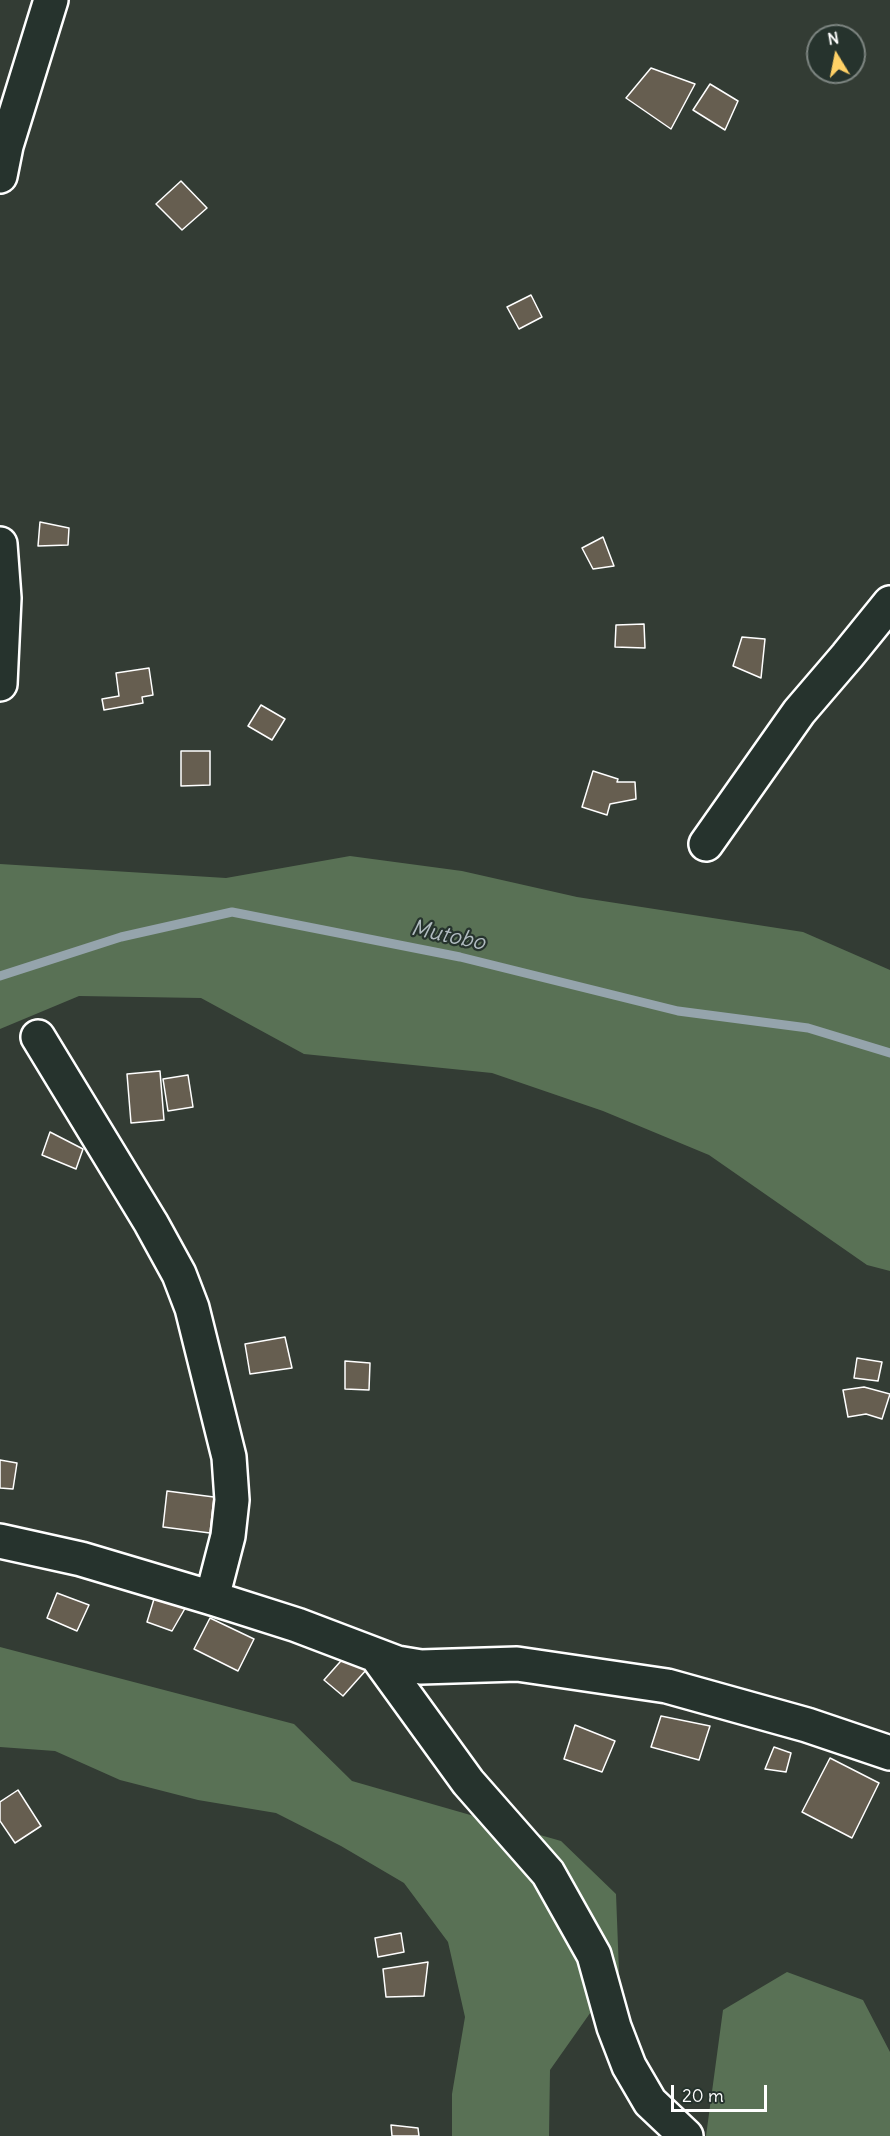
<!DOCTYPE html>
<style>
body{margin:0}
#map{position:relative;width:890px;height:2136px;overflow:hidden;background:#333c34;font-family:Delius,sans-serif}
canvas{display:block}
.north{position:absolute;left:806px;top:24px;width:60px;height:60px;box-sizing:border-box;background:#26332d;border:2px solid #7d8581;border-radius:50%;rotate:350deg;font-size:16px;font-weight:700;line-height:24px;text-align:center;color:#fff}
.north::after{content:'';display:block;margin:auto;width:21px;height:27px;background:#ffd166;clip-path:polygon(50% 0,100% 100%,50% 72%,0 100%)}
.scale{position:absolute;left:671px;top:2085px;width:96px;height:27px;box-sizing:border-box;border:3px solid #fff;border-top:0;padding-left:8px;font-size:18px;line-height:21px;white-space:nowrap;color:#fff;-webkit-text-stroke:4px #26332d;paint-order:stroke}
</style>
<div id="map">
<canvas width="890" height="2136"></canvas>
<div class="north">N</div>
<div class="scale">20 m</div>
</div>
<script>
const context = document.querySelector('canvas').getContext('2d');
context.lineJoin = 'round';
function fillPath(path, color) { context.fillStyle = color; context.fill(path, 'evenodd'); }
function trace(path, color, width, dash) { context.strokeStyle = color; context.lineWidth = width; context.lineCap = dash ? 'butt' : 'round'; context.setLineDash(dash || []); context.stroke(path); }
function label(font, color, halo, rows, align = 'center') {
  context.font = font + ' Delius,sans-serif'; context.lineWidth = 4.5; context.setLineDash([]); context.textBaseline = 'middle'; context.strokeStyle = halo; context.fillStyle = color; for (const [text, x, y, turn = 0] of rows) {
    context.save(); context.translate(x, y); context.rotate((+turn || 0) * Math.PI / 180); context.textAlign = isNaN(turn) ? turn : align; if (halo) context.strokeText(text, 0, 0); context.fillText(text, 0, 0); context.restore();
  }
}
fillPath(new Path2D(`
 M350,856L462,871L577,897L803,932L890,970V1271L867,1265L709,1155L603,1111L492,1073L304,1054L201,998L79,996L0,1029V864L226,878Z
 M0,1647L294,1724L352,1781L561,1841L616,1894L619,1972L550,2070L549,2136H452V2094L465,2017L448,1942L404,1883L341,1846L276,1813L198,1800L120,1780L55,1751L0,1747Z
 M787,1972L863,2000L890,2052V2136H706L723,2010Z`), '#597155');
trace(new Path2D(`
 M0,976L121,937L232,912L460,957L678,1011L808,1028L890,1053`), '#95a4ac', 9);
const building = new Path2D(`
 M651,68L695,84L671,129L626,98Z
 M710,84L738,101L725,130L693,110Z
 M181,181L207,208L182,230L156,204Z
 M531,295L542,317L519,329L507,307Z
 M40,522L69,528L68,545L38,546Z
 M603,537L614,566L593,569L582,548Z
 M644,624L645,648L615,647L616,625Z
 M742,637L765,639L761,678L733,666Z
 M149,668L153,695L142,697L143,703L104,710L102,699L119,696L116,673Z
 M261,705L285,719L272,740L248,726Z
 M181,751H210V785L181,786Z
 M593,771L618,779L617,782H635L636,799L610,804L607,815L582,807Z
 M160,1071L164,1120L131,1123L127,1074Z
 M188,1075L193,1107L168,1111L163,1079Z
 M50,1132L83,1149L76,1169L42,1155Z
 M285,1337L292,1368L250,1374L245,1344Z
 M857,1358L882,1362L878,1381L854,1378Z
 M345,1361L370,1363L369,1390L345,1389Z
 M864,1387L890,1394L882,1419L866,1414L848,1417L843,1390Z
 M0,1460L17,1463L13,1489L0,1488Z
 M167,1491L214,1497L210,1533L163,1527Z
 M57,1593L89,1605L77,1631L47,1618Z
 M154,1599L187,1605L172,1631L147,1622Z
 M210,1618L254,1639L238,1671L194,1649Z
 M348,1653L367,1669L343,1696L324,1680Z
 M661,1716L710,1726L699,1760L651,1747Z
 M575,1725L615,1741L602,1772L564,1759Z
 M774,1747L791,1753L786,1772L765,1769Z
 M830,1758L879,1783L852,1838L802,1812Z
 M18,1790L41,1826L15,1843L0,1821V1802Z
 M401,1933L404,1952L378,1957L375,1938Z
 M428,1962L424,1996L386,1997L383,1969Z
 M391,2125L418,2128L419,2136H392Z`);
fillPath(building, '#665e50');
trace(building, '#fff', 1.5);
const minor = new Path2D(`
 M0,176L6,146L51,0
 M0,544L4,598L0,684
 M706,844L799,712L847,656L890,603
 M38,1037L151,1223L179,1274L192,1308L229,1457L232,1500L228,1536L212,1598
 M0,1541L81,1559L212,1598L297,1625L397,1663L421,1667L517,1664L667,1686L807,1725L890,1753
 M376,1655L468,1782L548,1873L594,1955L614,2027L629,2066L650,2102L686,2136`);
trace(minor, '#fff', 38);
trace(minor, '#26332d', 33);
label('italic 22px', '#b0bbc0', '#26332d', [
 ["Mutobo",448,936,12]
]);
</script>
